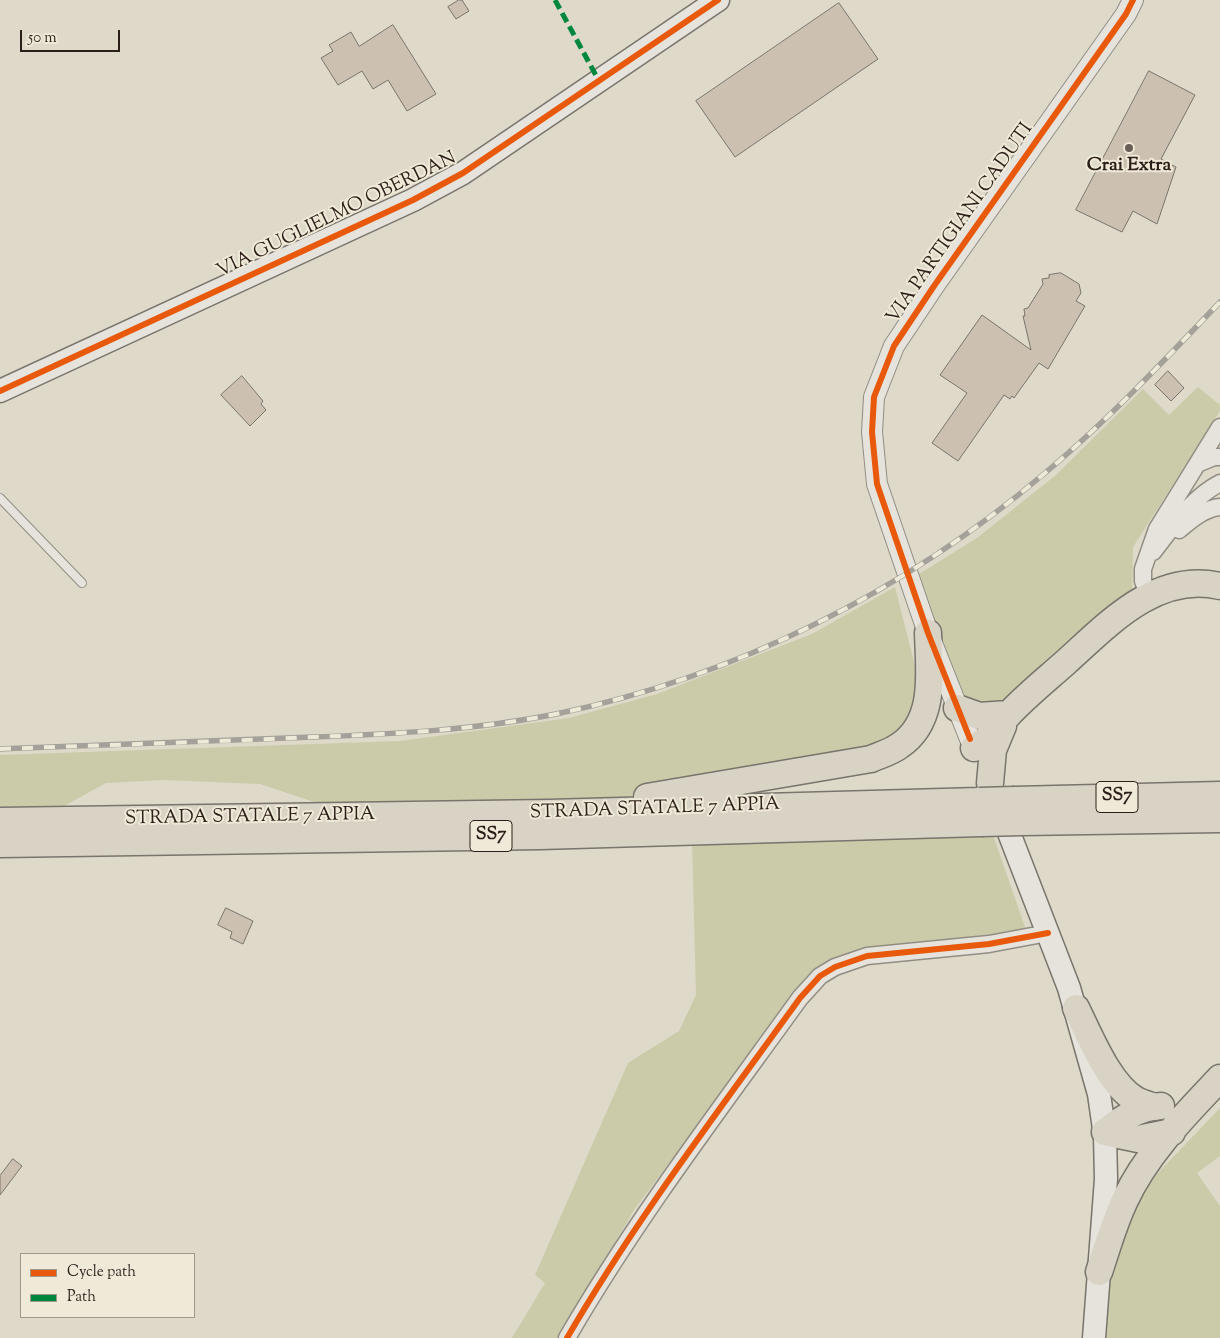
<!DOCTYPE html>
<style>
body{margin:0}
#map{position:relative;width:1220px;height:1338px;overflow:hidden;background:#ded9c9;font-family:"Sorts Mill Goudy",serif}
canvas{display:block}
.legend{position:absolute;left:20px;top:1253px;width:175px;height:65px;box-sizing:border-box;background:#efe9d7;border:1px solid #a1988b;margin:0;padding:6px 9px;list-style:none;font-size:15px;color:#2c1e19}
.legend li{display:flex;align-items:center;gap:10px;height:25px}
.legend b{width:25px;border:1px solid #a1988b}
.scale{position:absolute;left:20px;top:30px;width:100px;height:22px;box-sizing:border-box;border:2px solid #2c1e19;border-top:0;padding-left:6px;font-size:15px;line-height:18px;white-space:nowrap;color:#2c1e19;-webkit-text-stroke:4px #efe9d7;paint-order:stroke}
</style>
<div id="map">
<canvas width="1220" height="1338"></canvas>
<ul class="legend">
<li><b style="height:6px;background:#e8590c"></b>Cycle path</li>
<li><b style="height:6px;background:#00873e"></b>Path</li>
</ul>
<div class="scale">50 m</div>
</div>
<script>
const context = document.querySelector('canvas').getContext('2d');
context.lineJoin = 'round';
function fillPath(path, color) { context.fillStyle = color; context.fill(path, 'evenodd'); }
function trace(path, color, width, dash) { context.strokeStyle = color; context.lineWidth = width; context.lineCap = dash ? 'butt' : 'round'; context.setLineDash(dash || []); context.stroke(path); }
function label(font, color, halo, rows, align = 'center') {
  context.font = font + ' "Sorts Mill Goudy",serif'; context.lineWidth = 4; context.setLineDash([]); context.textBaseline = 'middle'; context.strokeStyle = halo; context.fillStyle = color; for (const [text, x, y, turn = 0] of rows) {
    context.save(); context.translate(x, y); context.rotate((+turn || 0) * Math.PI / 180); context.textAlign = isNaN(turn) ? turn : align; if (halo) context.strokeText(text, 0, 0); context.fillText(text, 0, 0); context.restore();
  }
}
fillPath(new Path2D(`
 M1198,387L1220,405V411L1133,547L1132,591L999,711L959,700L919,574L977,538L1056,475L1143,389L1169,415Z
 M895,587L922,693L912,722L888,747L646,794L557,806L317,803L260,784L163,780L106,783L64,806L0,813V755L400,741L569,718L657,694L812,634Z
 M993,835L1026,930L875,949L817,966L634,1210L560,1338H512L545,1283L535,1275L628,1063L679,1031L696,995L692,840Z
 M1220,1108V1156L1197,1173L1220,1206V1338H1102L1104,1293L1132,1205L1155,1176Z`), '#cbcba9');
const building = new Path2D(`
 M459,0H462L469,11L456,19L448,7Z
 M839,3L878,59L735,157L696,101Z
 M393,25L436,94L407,111L388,80L373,89L362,71L338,85L321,58L333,51L329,45L351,32L359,46Z
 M1149,71L1195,95L1161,159L1176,167L1157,224L1133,211L1122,232L1076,210Z
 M1061,273L1079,284L1081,293L1076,301L1085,306L1048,369L1039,363L1014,398L1012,396L1010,399L1004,395L958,461L932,443L967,393L940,375L982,315L1031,350L1023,316H1025L1024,309L1028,308L1043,284L1042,279L1049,278V275Z
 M1168,371L1184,388L1171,401L1155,385Z
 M242,376L263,401L261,404L266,410L250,426L221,395Z
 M226,908L253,921L243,944L230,938L232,932L218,925Z
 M13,1159L22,1166L0,1195V1176Z`);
fillPath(building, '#ccc0b1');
trace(building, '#79746c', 1);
const service = new Path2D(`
 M0,498L82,583`);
const minor = new Path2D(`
 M1197,464L1214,457H1220
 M1179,530C1191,520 1203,509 1220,507
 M1153,552C1173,527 1191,498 1220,483
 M1149,596L1143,581V569L1157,529L1220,427
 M567,1338C636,1219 720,1109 800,998L820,976L835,967L867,956L989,944L1048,933`);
const tertiary = new Path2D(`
 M970,739L928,633L877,484L872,432L874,397L894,346L934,286L1126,14L1133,0`);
const secondary = new Path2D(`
 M0,391L413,200L463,173L718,0
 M999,807L1069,988L1099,1094L1105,1136L1106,1179L1094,1338`);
const trunk = new Path2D(`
 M957,708L979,716L1008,714
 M974,748C991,739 997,726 1009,714C1027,695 1047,679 1066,662C1108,624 1157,571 1220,586
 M990,783L993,750L1003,726
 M647,797L871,759C880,755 891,752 899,746C937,721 929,671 928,633
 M1015,800L1220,795
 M0,821L549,813L979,801
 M1022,822L1220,819
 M0,844L540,836L981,823
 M1076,1008C1090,1036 1109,1085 1136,1100C1141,1103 1149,1105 1155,1107
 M1105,1132C1121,1119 1139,1107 1161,1106
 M1105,1132L1138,1139L1172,1132
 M1099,1272C1107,1248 1114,1223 1125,1200C1146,1154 1186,1114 1220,1078`);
trace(service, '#928d83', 10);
trace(minor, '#928d83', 19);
trace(tertiary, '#928d83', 22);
trace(secondary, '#79746c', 25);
trace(trunk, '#79746c', 29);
trace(service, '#e6e3dc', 8);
trace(minor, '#e6e3dc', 16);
trace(tertiary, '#e6e3dc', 20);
trace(secondary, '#e6e3dc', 22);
trace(trunk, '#d9d3c6', 26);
const rail = new Path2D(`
 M0,749C104,745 208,742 313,737C394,734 476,730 556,714C735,677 906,591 1045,473C1107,421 1164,361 1220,302`);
trace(rail, '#a4a19a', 5.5);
trace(rail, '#efe9d7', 4, [11]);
const trunkBridge = new Path2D(`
 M979,801L1015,800
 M981,823L1022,822`);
trace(trunkBridge, '#79746c', 29, []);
trace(trunkBridge, '#d9d3c6', 26);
trace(new Path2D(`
 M555,0L599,81`), '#00873e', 5, [10, 5]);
trace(new Path2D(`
 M0,391L413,200L463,173L718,0
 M970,739L928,633L877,484L872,432L874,397L894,346L934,286L1126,14L1133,0
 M567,1338C636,1219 720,1109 800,998L820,976L835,967L867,956L989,944L1048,933`), '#e8590c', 6);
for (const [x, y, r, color] of [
 [1129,148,5,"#6a5f57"]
]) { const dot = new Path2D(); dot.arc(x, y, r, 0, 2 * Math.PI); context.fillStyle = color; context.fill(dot); trace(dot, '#efe9d7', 2); }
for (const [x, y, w] of [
 [1117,797,42],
 [491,836,42]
]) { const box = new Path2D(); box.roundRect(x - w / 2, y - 15.5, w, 31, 4); context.fillStyle = '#efe9d7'; context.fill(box); trace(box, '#2c1e19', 1); }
label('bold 18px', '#2c1e19', null, [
 ["SS7",1117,797],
 ["SS7",491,836]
]);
label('bold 19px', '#2c1e19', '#efe9d7', [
 ["Crai Extra",1129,167]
]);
label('19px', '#2c1e19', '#efe9d7', [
 ["VIA GUGLIELMO OBERDAN",337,216,-26],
 ["VIA PARTIGIANI CADUTI",961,224,-55],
 ["STRADA STATALE 7 APPIA",655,810,-2],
 ["STRADA STATALE 7 APPIA",250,818,-1]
]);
</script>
